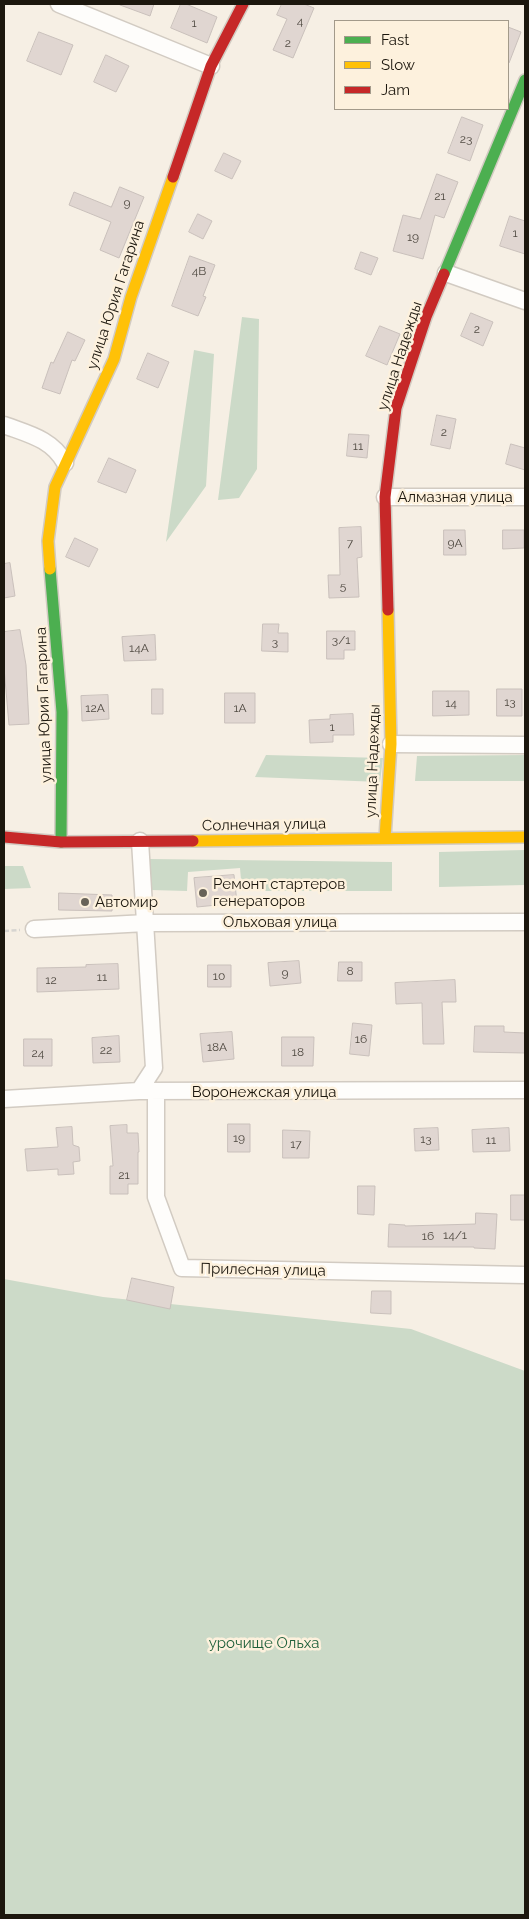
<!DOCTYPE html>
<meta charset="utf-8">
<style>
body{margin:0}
#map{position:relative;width:529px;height:1919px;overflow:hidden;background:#f6efe4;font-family:Raleway,sans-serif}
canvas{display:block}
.frame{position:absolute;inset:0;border:5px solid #1c170e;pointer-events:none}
.legend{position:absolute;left:334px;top:20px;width:175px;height:90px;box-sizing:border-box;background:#fdf1dd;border:1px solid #a39a8a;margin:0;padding:6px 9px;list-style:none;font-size:15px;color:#1c170e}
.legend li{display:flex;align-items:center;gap:10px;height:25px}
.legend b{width:25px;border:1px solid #a39a8a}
</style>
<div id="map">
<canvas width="529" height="1919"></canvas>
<div class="frame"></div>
<ul class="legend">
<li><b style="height:6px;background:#4caf50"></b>Fast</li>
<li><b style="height:6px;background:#ffc107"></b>Slow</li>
<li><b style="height:6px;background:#c62828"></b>Jam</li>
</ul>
</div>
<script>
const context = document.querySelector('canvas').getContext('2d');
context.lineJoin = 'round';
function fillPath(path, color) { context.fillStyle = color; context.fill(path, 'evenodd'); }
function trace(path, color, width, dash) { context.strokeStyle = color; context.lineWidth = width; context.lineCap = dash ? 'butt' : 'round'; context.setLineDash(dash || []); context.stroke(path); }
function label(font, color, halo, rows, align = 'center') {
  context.font = font + ' Raleway,sans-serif'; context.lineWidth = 5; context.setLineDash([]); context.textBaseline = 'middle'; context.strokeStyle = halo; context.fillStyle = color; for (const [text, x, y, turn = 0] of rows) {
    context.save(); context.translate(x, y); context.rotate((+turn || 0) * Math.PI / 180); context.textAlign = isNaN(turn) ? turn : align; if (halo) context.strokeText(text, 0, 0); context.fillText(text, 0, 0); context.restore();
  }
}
fillPath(new Path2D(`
 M242,317L259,319L257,469L239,498L218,500Z
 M194,350L214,354L206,486L166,542Z
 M266,755L383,758L380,782L255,777Z
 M525,755V781H415L417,756Z
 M525,850V885L439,887V852Z
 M150,859L392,862V891H242L240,868L188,872L187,891L151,890Z
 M4,866H23L31,888L4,889Z
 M4,1279L103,1297L411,1329L525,1371V1915H4Z`), '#ccdac8');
const building = new Path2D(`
 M120,4H154L150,16L120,5Z
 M181,4H186L217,17L207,43L171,28Z
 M282,4H304L314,8L293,58L273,50L287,19L277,15Z
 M508,27L521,32L509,63H508Z
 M39,32L73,45L61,75L27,61Z
 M106,55L129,66L116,92L94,82Z
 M462,117L483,125L470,161L448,153Z
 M224,153L241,161L232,179L215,171Z
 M437,174L458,182L444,218L435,215L423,259L393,251L403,215L420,219Z
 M120,187L144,197L119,258L100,250L111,222L69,205L74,192L111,207Z
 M198,214L212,221L203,239L189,232Z
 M510,216L525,221V254L500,246Z
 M361,252L378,258L371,275L355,269Z
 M190,256L215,265L203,296L206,297L198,316L172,306Z
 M471,313L493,322L483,346L461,336Z
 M380,326L400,334L387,365L366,356Z
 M68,332L85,340L75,361L72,360L60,394L42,388L51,362L53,363Z
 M148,353L169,362L158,388L137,379Z
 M437,415L456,419L450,449L431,445Z
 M349,434L369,435L367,458L347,456Z
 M511,444L525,448V470L506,464Z
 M109,458L136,470L126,493L98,482Z
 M361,527L362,557L357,558L359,597L329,598L328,575H340L339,528Z
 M444,530H465L466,555H444Z
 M503,530H524V548L503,549Z
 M75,538L98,549L89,567L66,557Z
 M10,563L15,596L4,598V564Z
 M263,624H279L278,633H288V652L262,651Z
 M20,630L26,665L29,724L9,725L4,668V632Z
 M327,631H355V650H344V659H327Z
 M155,635L156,660L124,661L122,637Z
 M152,689H163V714H152Z
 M497,689H522V716H497Z
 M433,691H469V715L433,716Z
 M225,693H255V723H225Z
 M108,695L109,719L82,721L81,696Z
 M353,714L354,735H333V742L310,743L309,720L330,719V715Z
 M234,875L237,903L197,907L194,878Z
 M59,893L112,895V911L59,910Z
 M299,961L301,983L270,986L268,963Z
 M339,962H362V981H338Z
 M118,964L119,989L37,992V968L86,967V965Z
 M208,965H231V987H208Z
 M455,980L456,1002H442L444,1044H423L422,1003L396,1004L395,983Z
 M353,1023L372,1025L369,1056L350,1054Z
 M475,1026H504V1032L525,1033V1053L474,1052Z
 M232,1032L234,1059L203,1062L200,1034Z
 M119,1036L120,1062L93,1063L92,1038Z
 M282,1037H314L313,1066H282Z
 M24,1039H52V1066H24Z
 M228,1124H250V1152H228Z
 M127,1125V1133H138L139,1152H138V1184H128V1194H110V1166H113L110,1126Z
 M72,1127L73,1145L79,1147L80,1161L73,1162L74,1174L58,1175V1169L27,1171L25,1149L58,1147L56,1128Z
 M438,1128L439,1150L415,1151L414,1129Z
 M509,1128L510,1151L473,1152L472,1130Z
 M283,1130L310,1131L309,1158H283Z
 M358,1186H375L374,1215L358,1214Z
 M511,1195H525V1220H511Z
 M476,1213L497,1214L495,1249L474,1248V1247H388L389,1224L405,1225V1226L475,1224Z
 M132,1278L174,1287L170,1309L127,1300Z
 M372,1291H391V1314L371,1313Z`);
fillPath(building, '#e0d6d1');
trace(building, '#c9c0bb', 1);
const street = new Path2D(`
 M59,4L211,66
 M446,273L525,301
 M4,425C28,434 52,439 65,463
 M385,497H525
 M391,744L525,745
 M34,929L146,923L525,922
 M139,1091L154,1068L140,841
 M156,1091V1197L182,1268L525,1275
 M4,1099L139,1091L525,1090`);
const fast = new Path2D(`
 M444,274L525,80
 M50,569L62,712L61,842`);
const slow = new Path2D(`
 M50,569L48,541L55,487L114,359L131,297L173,177
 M385,838L391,744L388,610
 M193,841L525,837`);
const jam = new Path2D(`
 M173,177L211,66L243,4
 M388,610L385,497L396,408L426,317L444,274
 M4,837L61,842L193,841`);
trace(street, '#d2cbc2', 19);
trace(fast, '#d2cbc2', 14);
trace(slow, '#d2cbc2', 14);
trace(jam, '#d2cbc2', 14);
trace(new Path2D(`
 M4,931L20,930`), '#d7d5d1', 2.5, [5, 2.5]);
trace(street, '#fefdfb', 16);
trace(fast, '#4caf50', 11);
trace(slow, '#ffc107', 11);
trace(jam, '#c62828', 11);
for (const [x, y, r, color] of [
 [203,893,5,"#686359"],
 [85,902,5,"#686359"]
]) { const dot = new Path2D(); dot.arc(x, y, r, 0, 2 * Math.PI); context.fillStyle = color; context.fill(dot); trace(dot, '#fdf1dd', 2); }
label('12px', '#504a42', null, [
 ["4",300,21],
 ["1",194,23],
 ["2",288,43],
 ["23",466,139],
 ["21",440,196],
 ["9",127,203],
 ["1",515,233],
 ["19",413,237],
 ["4В",199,271],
 ["2",477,329],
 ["2",444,432],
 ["11",358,446],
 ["7",350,543],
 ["9А",455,543],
 ["5",343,586],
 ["3/1",341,640],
 ["3",275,642],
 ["14А",139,648],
 ["13",510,702],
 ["14",451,703],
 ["12А",95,708],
 ["1А",240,708],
 ["1",332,727],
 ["8",350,971],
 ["9",285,973],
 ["10",219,976],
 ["11",102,977],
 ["12",51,980],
 ["16",361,1039],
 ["18А",217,1047],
 ["22",106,1050],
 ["18",298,1052],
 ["24",38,1053],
 ["19",239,1138],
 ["13",426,1139],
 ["11",491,1140],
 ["17",296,1144],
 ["21",124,1175],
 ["14/1",455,1235],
 ["16",428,1236]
]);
label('15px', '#1c170e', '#fdf1dd', [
 ["улица Юрия Гагарина",116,295,-72],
 ["улица Надежды",400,356,-72],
 ["Алмазная улица",455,497],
 ["улица Юрия Гагарина",44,705,-92],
 ["улица Надежды",373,761,-88],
 ["Солнечная улица",264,825,-1],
 ["Ольховая улица",280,922],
 ["Воронежская улица",264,1092],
 ["Прилесная улица",263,1270,1]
]);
label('15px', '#1c170e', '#fdf1dd', [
 ["Ремонт стартеров",213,884],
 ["генераторов",213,901],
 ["Автомир",95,902]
], 'left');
label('15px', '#1f603b', '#fdf1dd', [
 ["урочище Ольха",264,1643]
]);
</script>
